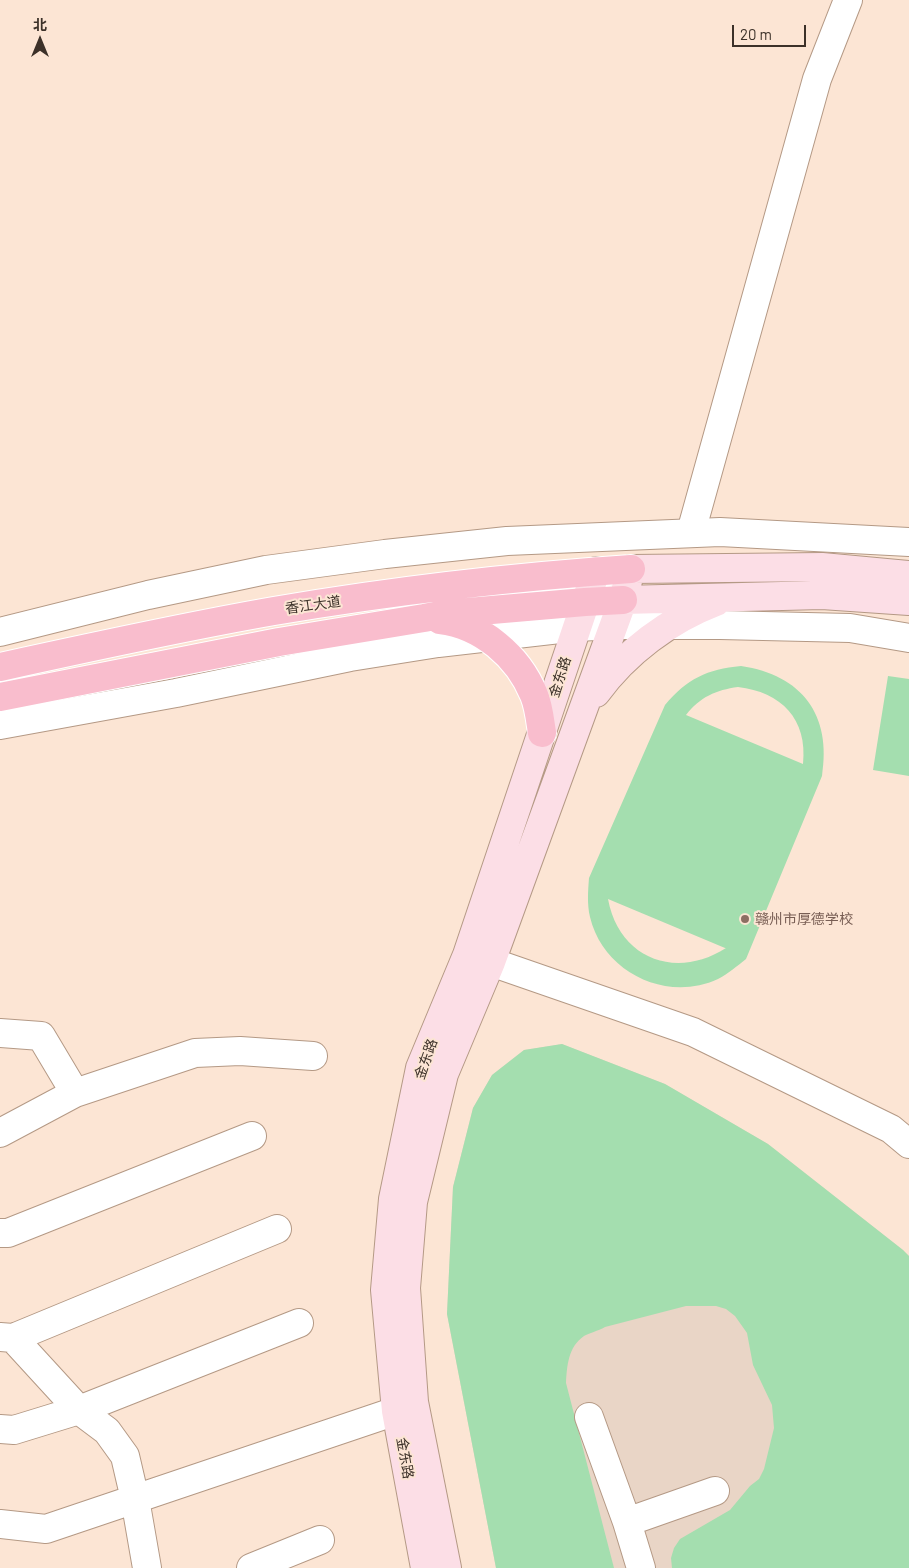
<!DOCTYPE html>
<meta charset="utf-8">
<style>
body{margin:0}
#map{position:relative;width:909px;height:1568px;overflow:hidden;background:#fce5d4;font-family:Barlow,"Noto Sans SC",sans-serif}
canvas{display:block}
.north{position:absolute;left:15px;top:15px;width:50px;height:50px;-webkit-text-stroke:4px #fce5d4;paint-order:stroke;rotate:0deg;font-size:14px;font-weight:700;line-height:20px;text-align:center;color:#3c3129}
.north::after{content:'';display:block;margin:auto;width:18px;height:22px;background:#3c3129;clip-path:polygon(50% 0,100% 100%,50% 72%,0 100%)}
.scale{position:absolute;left:732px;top:25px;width:74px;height:22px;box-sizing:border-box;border:2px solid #3c3129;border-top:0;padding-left:6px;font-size:15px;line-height:18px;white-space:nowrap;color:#3c3129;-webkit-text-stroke:4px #fce5d4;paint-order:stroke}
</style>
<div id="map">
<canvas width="909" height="1568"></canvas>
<div class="north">北</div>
<div class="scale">20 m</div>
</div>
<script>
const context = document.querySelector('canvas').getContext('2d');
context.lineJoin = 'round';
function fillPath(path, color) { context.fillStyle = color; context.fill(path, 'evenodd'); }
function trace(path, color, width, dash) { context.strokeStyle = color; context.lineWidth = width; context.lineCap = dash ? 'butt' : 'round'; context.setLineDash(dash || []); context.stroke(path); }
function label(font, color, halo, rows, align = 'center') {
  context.font = font + ' Barlow,"Noto Sans SC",sans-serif'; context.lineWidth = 4; context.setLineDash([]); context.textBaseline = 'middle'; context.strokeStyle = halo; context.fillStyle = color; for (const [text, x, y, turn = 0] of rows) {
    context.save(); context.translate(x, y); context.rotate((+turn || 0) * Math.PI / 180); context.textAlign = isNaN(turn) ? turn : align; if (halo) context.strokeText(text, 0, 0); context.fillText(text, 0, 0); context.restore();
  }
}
fillPath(new Path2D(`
 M562,1044L665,1084L768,1144L903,1250L909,1256V1568H496L447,1314L453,1187L473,1108L492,1075L524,1050Z`), '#e9d5c6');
fillPath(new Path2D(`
 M741,666C802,675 832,715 822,776L746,959C737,966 728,974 718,979C666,1003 603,972 590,917C587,904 588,891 589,878L665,705C687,679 707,669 741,666ZM738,687C781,692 808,719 803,764L686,715C700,697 716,690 738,687ZM608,899L725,948H726C676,980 619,959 608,899Z
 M888,676L909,679V776L873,770Z
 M562,1044L665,1084L768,1144L903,1250L909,1256V1568H672L671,1558L674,1548L680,1539L730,1510L750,1486L759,1479L764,1469L774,1428L772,1405L753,1365L747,1333L735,1316L726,1309L716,1306H686L605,1327C598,1331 589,1333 584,1336C568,1347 567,1366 566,1383L614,1568H496L447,1314L453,1187L473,1108L492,1075L524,1050Z`), '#a4deaf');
const minor = new Path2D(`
 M691,532L817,79L848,0
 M0,1033L41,1036L75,1093
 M0,1133L75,1093L195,1053L240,1051L313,1056
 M0,1233H8L252,1136
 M0,1337L13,1338L277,1229
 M13,1338L79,1410L107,1431L125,1456L135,1499L147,1568
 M589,1417L627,1522L641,1568
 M0,1429L14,1430L79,1410L299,1323
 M627,1522L715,1491
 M0,1524L46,1529L396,1411
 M251,1568L320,1540`);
const tertiary = new Path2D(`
 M0,632L148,595L266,570L385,554L507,541L720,532L909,542
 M0,725L176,693L350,657L438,643L577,627L614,625H720L850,628L909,638
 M468,956L491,962L693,1032L891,1129L909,1144`);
const secondary = new Path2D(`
 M623,600L822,595L909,601
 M596,693C626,652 669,620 716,602
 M425,1568L396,1411L385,1290L393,1199L420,1068L467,955L596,571
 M447,1568L414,1402L406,1288L413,1202L444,1074L491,962L623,600L631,569L822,567L909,575`);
const primary = new Path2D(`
 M440,620C482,625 518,656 534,695C539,707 540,720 542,733
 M0,667C91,647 182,627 274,611C392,591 511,577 631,569
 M0,697L279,642L424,618L445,614L585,602L623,600`);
trace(minor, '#b49985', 30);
trace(tertiary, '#b49985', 30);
trace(secondary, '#b49985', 30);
trace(primary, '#fff', 30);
trace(minor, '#fff', 28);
trace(tertiary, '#fff', 28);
trace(secondary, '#fcdee6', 28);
trace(primary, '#f9bdcd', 28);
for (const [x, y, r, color] of [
 [745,919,5,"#8d6e63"]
]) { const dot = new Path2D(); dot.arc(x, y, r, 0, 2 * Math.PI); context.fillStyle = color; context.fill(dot); trace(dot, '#fce5d4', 2); }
label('14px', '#3c3129', '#fce5d4', [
 ["香江大道",313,605,-8],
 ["金东路",560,677,-72],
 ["金东路",426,1059,-71],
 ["金东路",405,1458,80]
]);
label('14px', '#785e54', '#fce5d4', [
 ["赣州市厚德学校",755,919]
], 'left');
</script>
